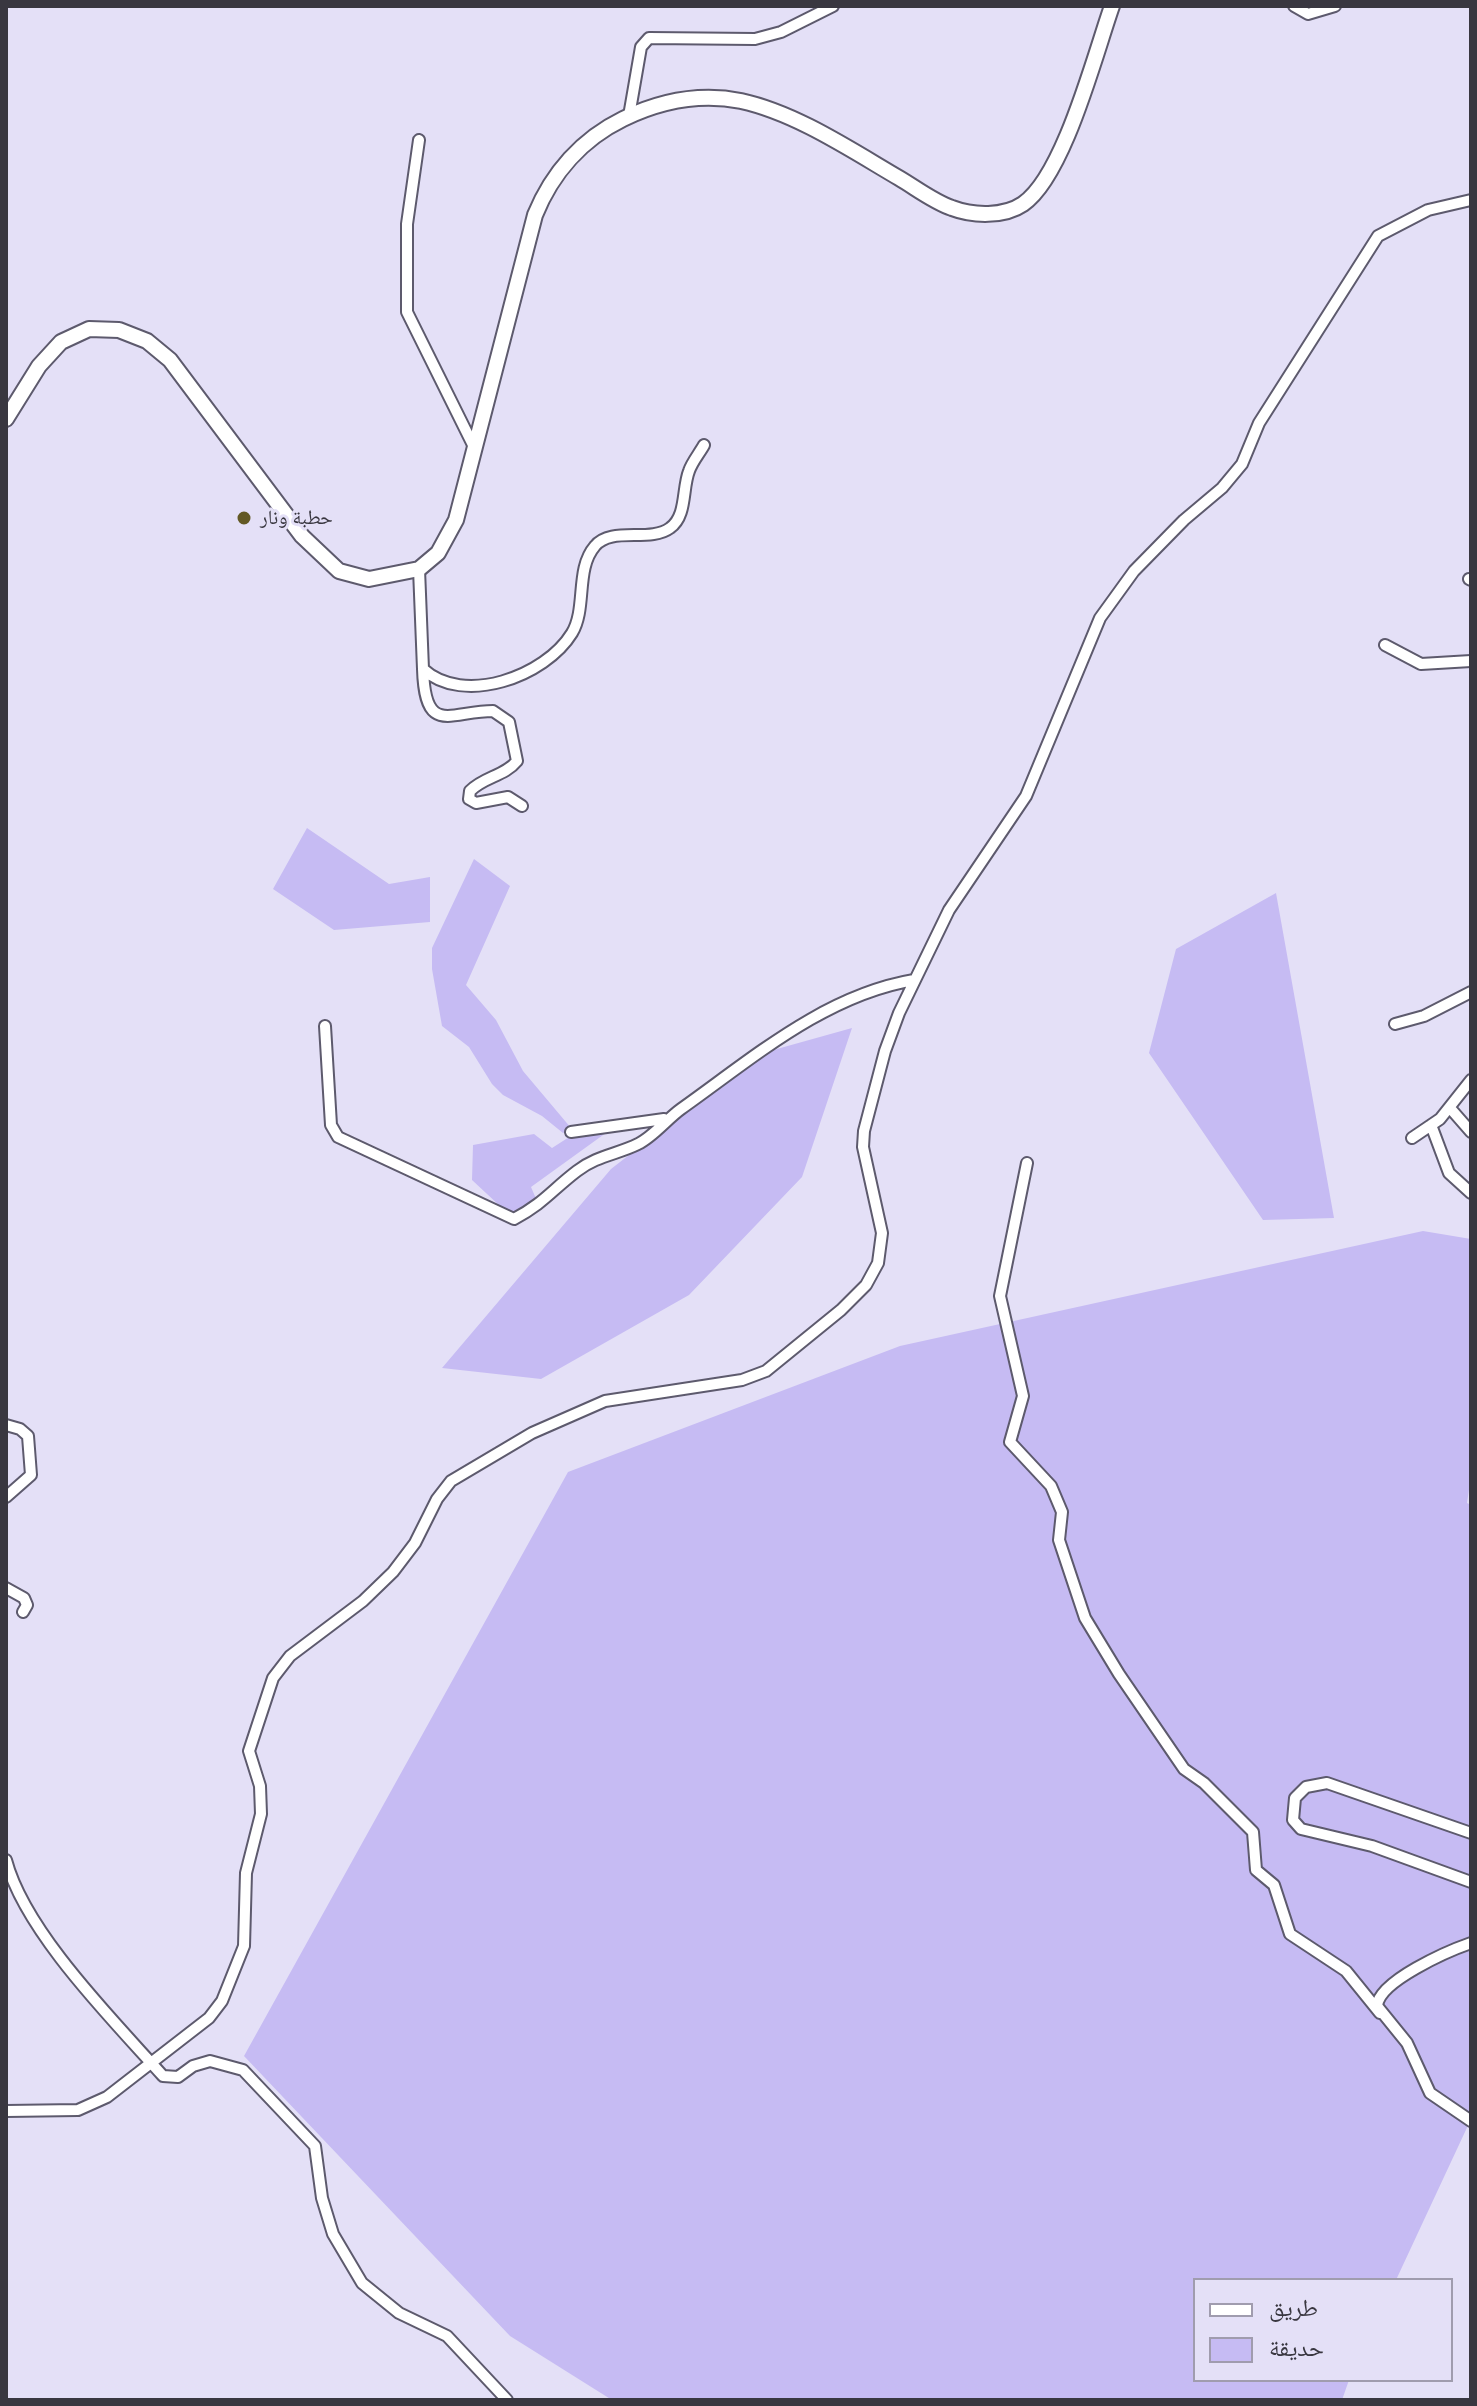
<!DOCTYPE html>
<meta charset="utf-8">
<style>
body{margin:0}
#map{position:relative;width:1477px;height:2406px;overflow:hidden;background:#e4e0f7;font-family:"PT Serif","Noto Naskh Arabic",serif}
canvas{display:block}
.frame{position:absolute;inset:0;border:8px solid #393740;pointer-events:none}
.legend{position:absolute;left:1193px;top:2278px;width:260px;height:104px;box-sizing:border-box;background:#e4e0f7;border:2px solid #a09cae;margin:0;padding:10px 14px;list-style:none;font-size:24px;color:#393740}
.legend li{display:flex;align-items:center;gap:16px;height:40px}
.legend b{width:40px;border:2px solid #a09cae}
</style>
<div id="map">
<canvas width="1477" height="2406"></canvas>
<div class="frame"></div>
<ul class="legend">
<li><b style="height:10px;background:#fff"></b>طريق</li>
<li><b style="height:22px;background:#c6bbf3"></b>حديقة</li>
</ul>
</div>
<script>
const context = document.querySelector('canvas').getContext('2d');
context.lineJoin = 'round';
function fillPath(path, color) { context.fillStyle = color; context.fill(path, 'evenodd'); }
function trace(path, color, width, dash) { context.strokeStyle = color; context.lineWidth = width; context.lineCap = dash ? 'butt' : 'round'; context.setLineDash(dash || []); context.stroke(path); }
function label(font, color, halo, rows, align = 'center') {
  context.font = font + ' "PT Serif","Noto Naskh Arabic",serif'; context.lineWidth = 6; context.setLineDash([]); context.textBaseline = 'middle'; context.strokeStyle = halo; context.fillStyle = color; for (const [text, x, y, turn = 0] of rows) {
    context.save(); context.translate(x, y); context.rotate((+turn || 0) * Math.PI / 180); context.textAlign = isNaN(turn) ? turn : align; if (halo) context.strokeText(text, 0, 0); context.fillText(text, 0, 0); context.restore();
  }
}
fillPath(new Path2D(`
 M307,828L389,884L430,877V922L334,930L273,889Z
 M474,859L510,886L466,985L496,1020L523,1071L571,1128L563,1133L542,1116L503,1095L492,1084L469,1047L442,1026L432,969V948Z
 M1276,893L1334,1218L1263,1220L1149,1053L1176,949Z
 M852,1028L802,1177L689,1295L541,1379L442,1368L611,1169L759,1054Z
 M588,1125L610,1130L531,1187L537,1201L516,1221L472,1180L473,1145L534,1134L552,1148Z
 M1423,1231L1471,1239V1476L1467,1503L1471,1505V2119L1396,2280H1195V2380H1349L1342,2400H612L510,2336L244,2056L568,1472L900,1346Z`), '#c6bbf3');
const street = new Path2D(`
 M1294,6L1308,14L1335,6
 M629,116L641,47L649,38L755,39L781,32L833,6
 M419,140L407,224V312L473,445
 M419,569L423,669C463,706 545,677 572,633C587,608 575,569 595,546C611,526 650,543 670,528C687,516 682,489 689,471C692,462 699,454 704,445
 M1469,579L1471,580
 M1385,645L1421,664L1471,661
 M423,669C425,737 450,711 493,711L509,722L517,761C505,776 483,777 470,791L469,799L476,803L508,797L522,806
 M1395,1024L1424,1016L1471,992
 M325,1026L331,1125L338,1137L514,1219C544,1203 552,1190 577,1171C596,1156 618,1154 638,1144C653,1137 667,1119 681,1109C753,1058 825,995 914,980
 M1450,1108L1471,1132
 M1431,1125L1449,1173L1471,1193
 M571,1132L664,1119
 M1412,1138L1440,1119L1471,1080
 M1027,1163L1000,1296L1023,1396L1010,1442L1051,1486L1062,1512L1059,1540L1085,1618L1119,1674L1184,1769L1204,1783L1253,1832L1256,1870L1274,1885L1290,1934L1346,1971L1380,2013
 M6,1425L20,1429L28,1436L31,1475L6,1497
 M6,1588L24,1598L27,1605L23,1612
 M1471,1833L1327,1783L1306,1787L1295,1798L1293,1820L1301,1829L1372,1846L1471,1882
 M6,1860C25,1932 113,2020 163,2076L178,2077L193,2066L210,2061L243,2070L315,2146L322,2198L333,2234L362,2283L399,2313L447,2336L507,2400
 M1471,1943C1448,1951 1379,1981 1377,2006L1407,2043L1430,2093L1471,2121
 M6,2111L78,2110L107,2097L209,2018L222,2001L244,1946L246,1873L261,1814L260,1786L249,1751L273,1678L290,1656L363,1601L393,1572L415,1543L437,1499L451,1481L532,1433L605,1401L742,1380L766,1371L841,1310L866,1285L878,1263L882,1233L863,1147L864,1131L885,1051L899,1013L949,910L1026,796L1100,618L1134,571L1184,520L1222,488L1242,464L1259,423L1378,236L1428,210L1471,200`);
const secondary = new Path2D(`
 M6,419L39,366L61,342L89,329L119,330L147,341L170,360L302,536L339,571L369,579L419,569L438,553L456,520L535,215C552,173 582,139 623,119C660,101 700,93 741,101C796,113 851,150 899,178C916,188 934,202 952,208C973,216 1004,217 1023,204C1064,176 1095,54 1112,6`);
trace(street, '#5d5a6d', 14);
trace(secondary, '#5d5a6d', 18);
trace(street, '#fff', 10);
trace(secondary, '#fff', 14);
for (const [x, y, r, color] of [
 [244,518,8,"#635925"]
]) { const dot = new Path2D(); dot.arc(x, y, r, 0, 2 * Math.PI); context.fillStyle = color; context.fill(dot); trace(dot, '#e4e0f7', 3); }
label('20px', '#393740', '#e4e0f7', [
 ["حطبة ونار",260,518]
], 'left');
</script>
